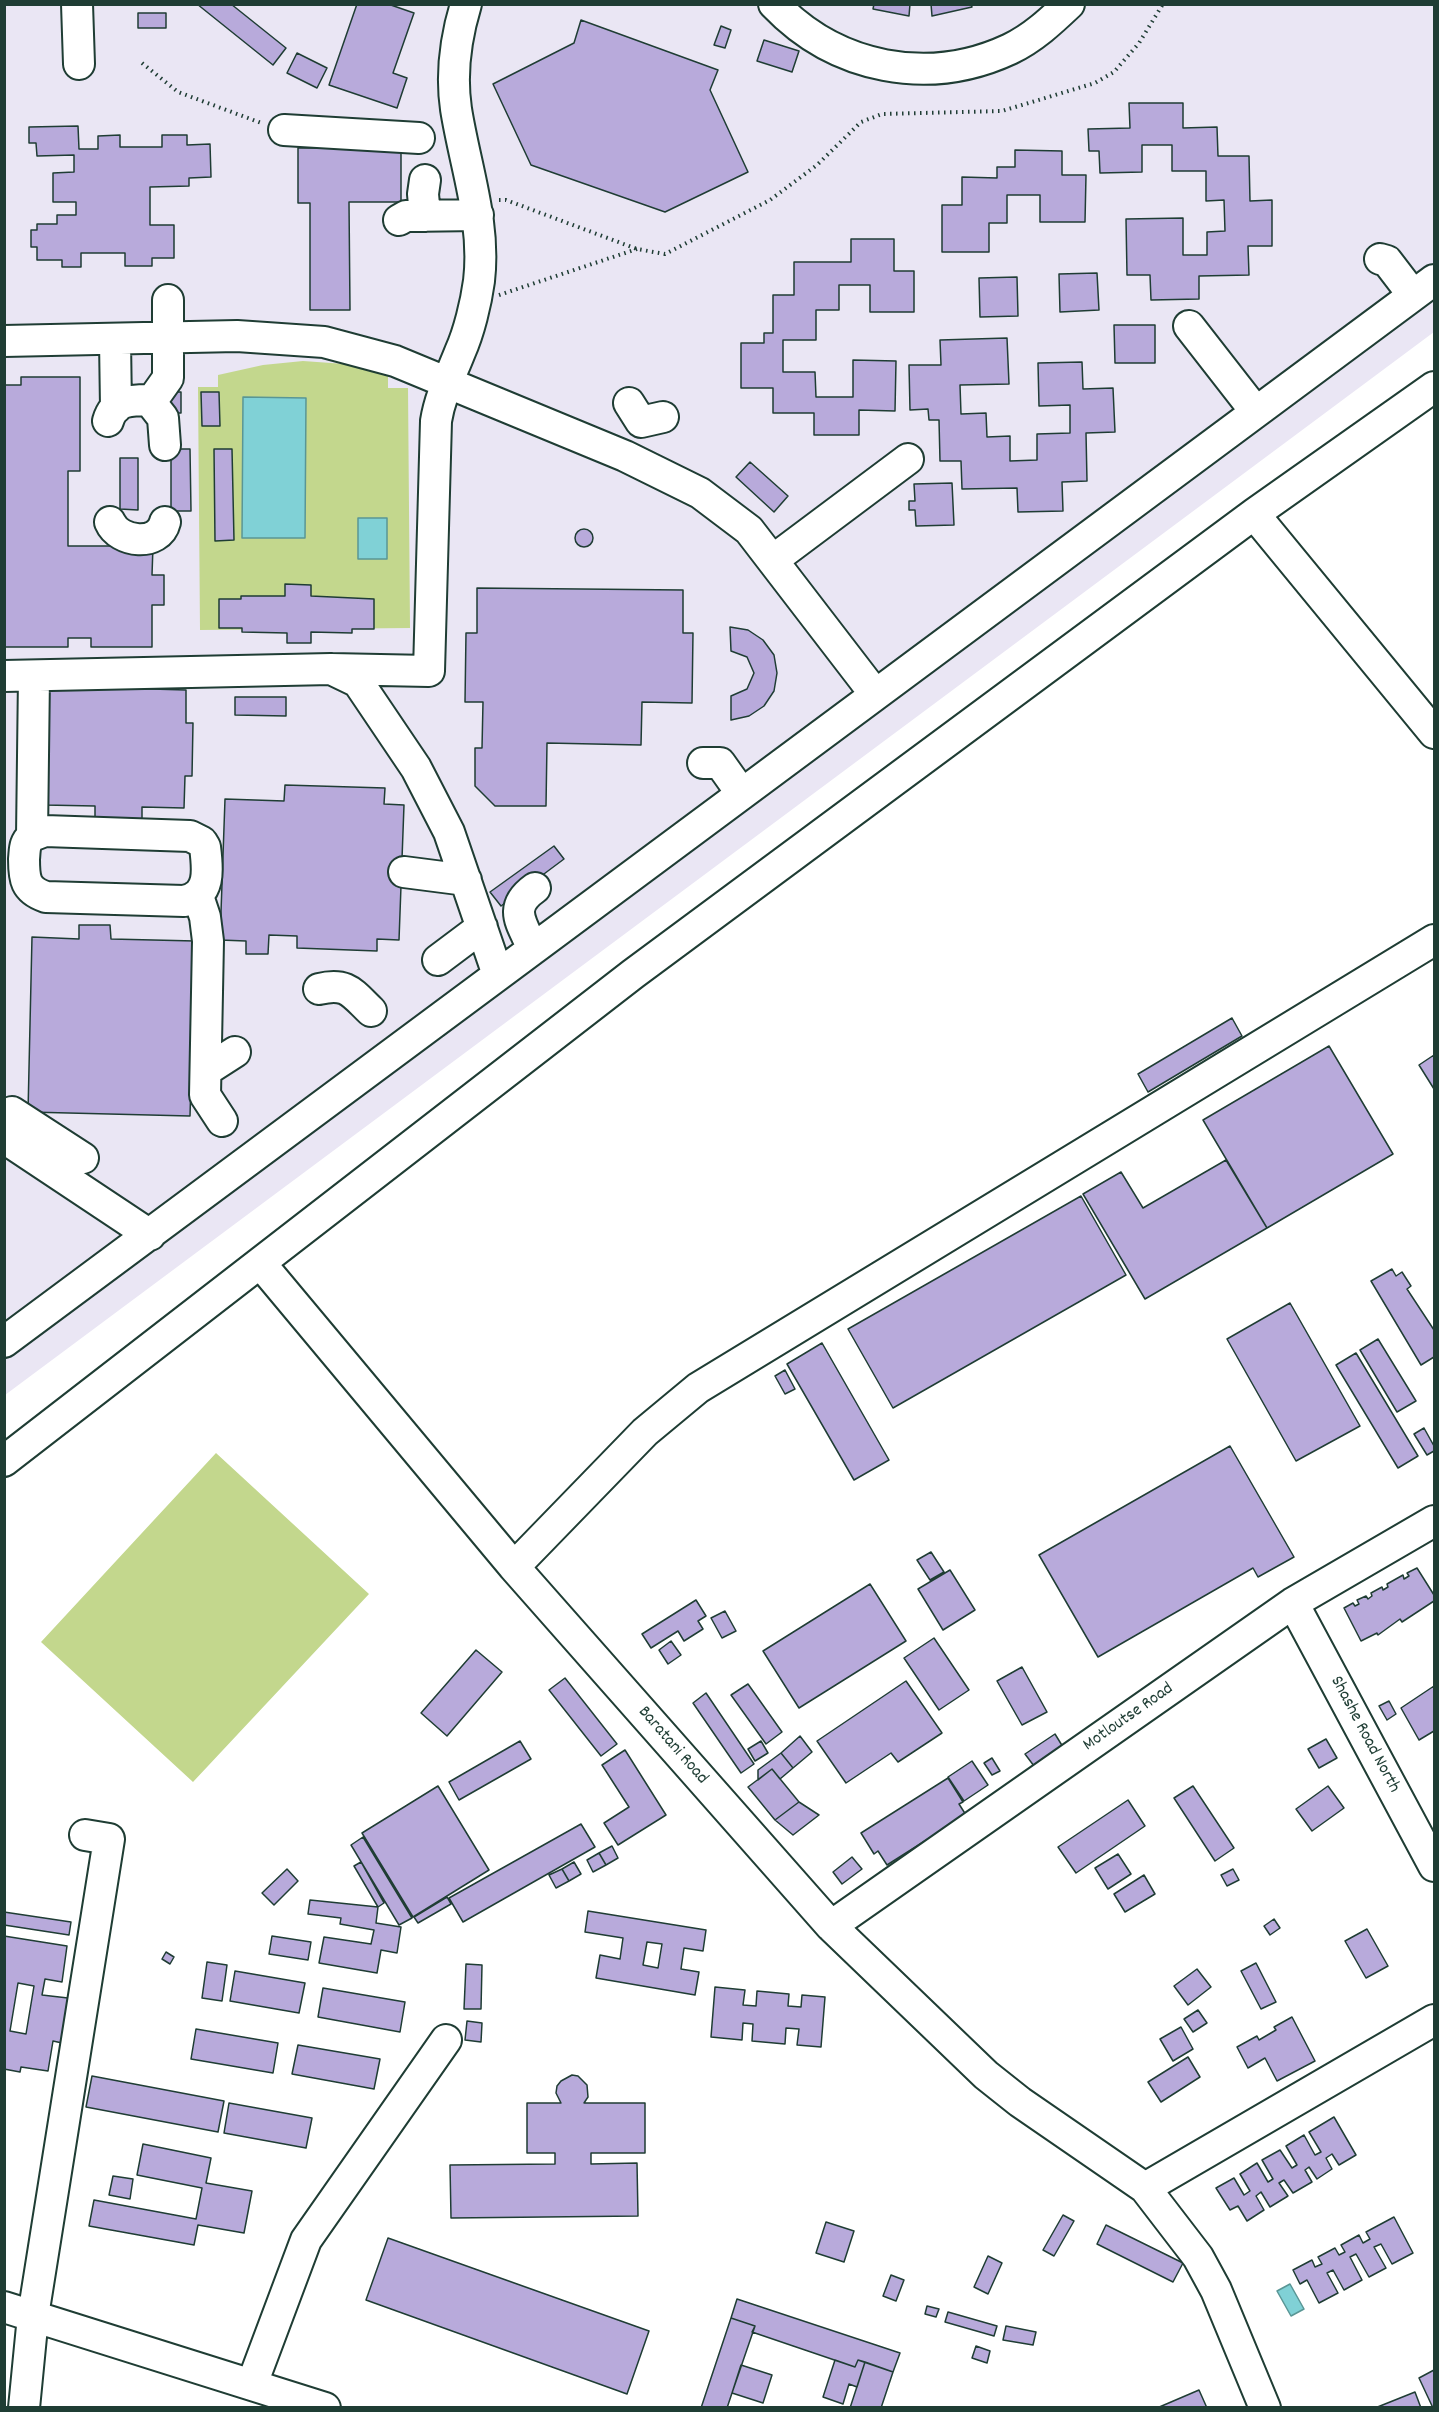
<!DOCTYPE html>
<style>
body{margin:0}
#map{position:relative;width:1439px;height:2412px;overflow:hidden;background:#fff;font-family:Dekko,sans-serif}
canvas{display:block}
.frame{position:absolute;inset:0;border:6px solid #1f3d34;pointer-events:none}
</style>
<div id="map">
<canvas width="1439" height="2412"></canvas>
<div class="frame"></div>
</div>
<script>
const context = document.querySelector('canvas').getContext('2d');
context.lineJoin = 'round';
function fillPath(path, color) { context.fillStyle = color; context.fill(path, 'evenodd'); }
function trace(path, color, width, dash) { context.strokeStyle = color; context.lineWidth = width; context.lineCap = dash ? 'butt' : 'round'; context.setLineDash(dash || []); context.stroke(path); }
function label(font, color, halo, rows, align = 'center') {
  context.font = font + ' Dekko,sans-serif'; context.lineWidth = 4.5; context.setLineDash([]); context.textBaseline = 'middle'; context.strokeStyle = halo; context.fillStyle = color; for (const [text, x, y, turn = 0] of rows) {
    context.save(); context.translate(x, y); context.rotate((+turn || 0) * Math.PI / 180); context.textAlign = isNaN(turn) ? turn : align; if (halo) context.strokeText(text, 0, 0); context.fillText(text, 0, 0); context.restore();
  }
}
fillPath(new Path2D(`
 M5,5H1434V332L5,1395Z`), '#eae6f4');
fillPath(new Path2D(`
 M303,361L345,364L388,373V388H408L410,628L200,630L198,387H218V375L263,365Z
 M216,1453L369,1594L193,1782L41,1642Z`), '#c3d78d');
const water = new Path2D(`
 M243,397L306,398L305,538H242Z
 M358,518H387V559H358Z
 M1290,2284L1304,2309L1291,2316L1277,2291Z`);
fillPath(water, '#80d1d6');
trace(water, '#599695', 1.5);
const building = new Path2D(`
 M197,4H231L286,48L273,65Z
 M357,4H388L414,13L393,73L407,78L397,108L329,85Z
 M874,4H910L909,16L873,9Z
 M931,4H971L972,7L932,16Z
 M138,13H166V28H138Z
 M581,20L718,70L710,90L748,172L665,212L531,165L493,84L574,43Z
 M721,26L731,30L725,48L714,45Z
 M764,40L799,51L792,72L757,61Z
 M297,53L327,68L317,88L287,73Z
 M1129,103H1183V128L1217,127L1218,156H1249L1250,201L1272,200V246H1248L1249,275L1199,276V299L1151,300L1150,275H1127L1126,219L1183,218V255H1207V232L1225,231L1224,200L1206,201V171H1172V145H1142V172L1100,173L1099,151H1089L1088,129L1130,128Z
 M78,126L79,149H98V136L120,135V147H162V135H187V145L210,144L211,177L189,178V186L150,187V225H174V258H152V266H125V253H81V267H62V260H37V247H31V230H37V224H57V215H76V202H53V173L74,172V155L37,156L36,143H29V127Z
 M298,148H401V202H349L350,310H310V203H298Z
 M1015,150L1062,151V175H1086L1085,222H1040V195H1007V223H989V252H942V205H962V177L997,178V167H1015Z
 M851,239H894V271H914V312H870V285H839V310H816V340H783V372H815L816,397H853V360L896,361L895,411L859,410V435H814V413H773V388H741V343H764V333H773V295H794V262H851Z
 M1097,273L1099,310L1060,312L1059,274Z
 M1017,277L1018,316L980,317L979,278Z
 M1114,325H1155V363H1115Z
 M1007,338L1009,384L960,385L961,414L986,413L987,437L1010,436V461L1037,460V434L1070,433V405L1039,406L1038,363L1082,362L1083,389L1113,388L1115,432L1086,433L1087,481L1062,482L1063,511L1018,512L1017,488L962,489L961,461H940L939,420H929L928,409L910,410L909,365H941L940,340Z
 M21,377H80V471H68V546H153L152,575H164V605H152V647H91V638H68V647H4V385H21Z
 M163,392H181V413H163Z
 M201,392H219L220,426H202Z
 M171,449H190L191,511H171Z
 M214,449H232L234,540L215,541Z
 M120,458H138V510L120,509Z
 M750,462L788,496L774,512L736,477Z
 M952,483L954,525L916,526L915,510H909V501H915L914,484Z
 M575 538a9 9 0 1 1 18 0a9 9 0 1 1-18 0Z
 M285,584L311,585V596L374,599V629H352V633L311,632V643H287V633L242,632V628H219V599H241V596H285Z
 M477,588L683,590V633H693L692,703L642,702L641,745L547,743L546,806H495L475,786V748H482L483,702H465L466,633H477Z
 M730,627L748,630L763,640L774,655L777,673L774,691L764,706L749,716L731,720V696L747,689L754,673L747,657L731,651Z
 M47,686L186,690V723H193L192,776H185L184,808L142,807V819L95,818V806L44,805Z
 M235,697H286V716L235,715Z
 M285,785L385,788L384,804L404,805L399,940L377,939V951L297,948V936L269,935L268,954H246V941L220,940L225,799L284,801Z
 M554,846L564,859L501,906L490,892Z
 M79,925H110L111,939L195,941L190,1116L28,1112L32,937L79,939Z
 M1232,1018L1242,1036L1148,1092L1138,1074Z
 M1329,1046L1393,1154L1267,1228L1203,1120Z
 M1434,1055V1089L1419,1065Z
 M1226,1160L1267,1228L1145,1299L1083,1194L1121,1172L1143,1208Z
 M1081,1196L1126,1275L893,1408L848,1329Z
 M1392,1269L1396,1276L1402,1272L1411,1286L1407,1289L1434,1330V1357L1421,1365L1371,1281Z
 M1290,1303L1360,1426L1296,1461L1227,1339Z
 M1378,1339L1416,1401L1397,1412L1360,1350Z
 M822,1343L889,1460L854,1480L787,1364Z
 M1356,1353L1418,1456L1398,1468L1336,1365Z
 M785,1370L795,1389L785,1394L775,1376Z
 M1424,1428L1434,1446V1451L1427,1455L1414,1434Z
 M1230,1446L1294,1557L1258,1577L1253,1568L1098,1657L1039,1555Z
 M931,1552L944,1572L930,1580L917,1560Z
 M1417,1568L1434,1595V1601L1402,1622L1400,1619L1378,1635L1377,1633L1361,1641L1344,1608L1353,1603L1355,1606L1359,1604L1357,1600L1366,1596L1368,1599L1372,1596L1371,1593L1382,1587L1383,1590L1388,1587L1387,1584L1403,1575L1404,1579L1409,1576L1407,1573Z
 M950,1570L975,1610L943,1630L918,1589Z
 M870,1584L906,1641L799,1708L763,1651Z
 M696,1600L706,1616L698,1621L703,1629L684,1641L678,1631L651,1648L642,1634Z
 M725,1611L736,1631L722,1638L711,1618Z
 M934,1638L969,1690L939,1710L904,1658Z
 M671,1641L681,1655L668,1664L659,1650Z
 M476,1650L502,1672L447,1736L421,1713Z
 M1022,1667L1047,1712L1022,1725L997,1681Z
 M565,1678L617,1744L601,1756L549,1690Z
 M906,1681L942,1733L898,1762L891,1753L846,1783L817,1741Z
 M748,1684L782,1732L766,1744L731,1695Z
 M1434,1686V1731L1419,1740L1401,1708Z
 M706,1693L754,1764L741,1773L693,1703Z
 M1389,1701L1396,1714L1387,1720L1379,1706Z
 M1055,1734L1063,1747L1034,1766L1025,1754Z
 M800,1736L812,1752L793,1768L781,1753Z
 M1326,1739L1337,1758L1319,1768L1308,1749Z
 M520,1741L531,1759L459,1800L449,1782Z
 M761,1741L768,1753L755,1761L748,1749Z
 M625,1750L666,1815L618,1845L604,1823L629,1807L602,1765Z
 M781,1753L793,1768L780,1779L772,1769L758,1780V1770Z
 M992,1758L1000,1771L992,1775L984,1763Z
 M972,1761L988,1785L964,1801L948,1777Z
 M772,1769L799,1802L775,1820L748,1787Z
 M948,1778L963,1802L959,1804L966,1815L887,1865L878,1851L874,1854L861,1833Z
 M438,1786L489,1870L413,1917L362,1833Z
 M1193,1786L1234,1848L1215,1861L1174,1798Z
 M1328,1786L1344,1808L1312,1831L1296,1809Z
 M1128,1800L1145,1826L1076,1873L1058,1847Z
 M799,1802L819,1815L793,1835L775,1820Z
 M581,1824L595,1847L463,1922L449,1898Z
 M363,1837L412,1918L399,1925L351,1845Z
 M612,1846L618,1858L606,1865L599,1853Z
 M599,1853L606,1865L593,1872L587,1860Z
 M1118,1854L1131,1874L1108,1889L1095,1868Z
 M852,1857L862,1869L842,1884L833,1872Z
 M361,1862L384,1903L378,1907L354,1866Z
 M574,1862L581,1874L569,1881L562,1869Z
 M287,1869L298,1881L274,1905L262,1893Z
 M562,1869L569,1881L556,1888L549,1875Z
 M1233,1869L1239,1880L1227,1886L1221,1875Z
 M1144,1875L1155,1894L1125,1912L1114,1894Z
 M447,1897L451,1904L418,1923L414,1917Z
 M310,1900L378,1907L376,1923L401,1927L397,1953L381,1950L377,1973L319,1963L324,1937L371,1944L374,1930L340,1924L341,1918L308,1914Z
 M588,1911L706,1930L703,1951L684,1948L681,1969L699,1972L695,1995L596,1978L600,1955L620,1959L623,1938L585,1932ZM647,1942L662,1944L658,1968L643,1965Z
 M4,1912L71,1922L69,1935L4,1925Z
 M1274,1919L1280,1928L1270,1935L1264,1926Z
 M1367,1929L1388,1966L1366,1978L1345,1941Z
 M4,1936L67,1946L62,1982L45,1979L42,1995L68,1998L62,2043L53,2041L48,2071L21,2067L20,2072L4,2069ZM18,1983L34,1986L26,2034L10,2031Z
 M272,1936L311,1942L308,1960L269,1954Z
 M166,1952L174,1957L170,1964L162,1959Z
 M207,1962L227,1965L222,2001L202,1998Z
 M1256,1963L1276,2002L1261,2009L1241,1971Z
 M466,1964L482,1965L481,2009H464Z
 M1197,1969L1211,1987L1188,2005L1174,1986Z
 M235,1971L305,1983L299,2013L230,2001Z
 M715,1987L745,1990L743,2005L756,2006L757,1991L789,1994L788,2006L801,2007L802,1995L825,1997L821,2047L797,2045L799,2029L786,2028L785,2044L752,2041L753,2024L743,2023L742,2040L711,2037Z
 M323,1988L405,2002L400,2032L318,2017Z
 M1198,2010L1207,2023L1193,2032L1184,2019Z
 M1292,2017L1315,2061L1277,2081L1265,2058L1248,2068L1237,2047L1257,2036L1259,2040L1276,2030L1274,2027Z
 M467,2021L482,2023L481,2042L465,2040Z
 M1181,2027L1193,2049L1173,2061L1160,2039Z
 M196,2029L278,2043L273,2073L191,2059Z
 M298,2045L380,2059L374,2089L292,2074Z
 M1188,2057L1200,2077L1161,2102L1148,2082Z
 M572,2075L578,2076L587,2085L588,2097L584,2103H645V2153H591V2164L637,2163L638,2216L451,2218L450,2165L555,2164V2153H527V2103H561L556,2093L557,2086L561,2081Z
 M92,2076L224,2101L218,2132L86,2107Z
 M229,2103L312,2118L306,2148L224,2133Z
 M1334,2117L1356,2155L1339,2165L1332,2154L1326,2158L1332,2169L1317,2179L1309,2167L1305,2170L1312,2182L1293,2193L1284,2180L1279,2183L1288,2196L1270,2207L1261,2192L1256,2196L1264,2210L1247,2221L1238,2206L1230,2210L1216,2188L1234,2178L1244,2195L1250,2191L1240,2174L1257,2163L1268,2182L1273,2179L1262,2160L1280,2150L1292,2168L1297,2165L1286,2146L1304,2135L1315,2155L1321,2152L1309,2132Z
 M143,2144L211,2158L206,2183L252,2191L244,2233L198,2225L194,2245L89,2226L94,2200L196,2219L202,2188L137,2175Z
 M113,2176L133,2179L130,2199L109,2195Z
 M1063,2215L1074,2221L1054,2256L1043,2250Z
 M1394,2217L1413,2253L1392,2264L1381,2244L1374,2247L1386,2268L1369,2277L1356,2254L1350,2257L1362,2280L1344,2290L1333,2270L1327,2273L1338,2293L1319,2303L1307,2280L1300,2284L1293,2270L1312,2260L1315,2267L1322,2264L1318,2257L1335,2248L1339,2255L1345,2252L1341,2245L1359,2235L1363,2243L1370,2239L1366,2232Z
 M826,2222L854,2231L844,2262L816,2253Z
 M1106,2225L1183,2263L1173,2282L1097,2244Z
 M388,2238L649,2331L627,2394L366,2300Z
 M988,2256L1002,2263L988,2294L974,2287Z
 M891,2275L904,2280L896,2301L883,2296Z
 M737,2299L900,2353L893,2372L858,2360L855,2367L752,2332L755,2326L731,2318Z
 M927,2306L939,2309L936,2317L925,2314Z
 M948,2312L997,2326L994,2336L945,2322Z
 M731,2318L755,2326L732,2393L727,2408H701Z
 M1006,2326L1036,2332L1033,2345L1003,2340Z
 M976,2346L990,2351L987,2363L972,2358Z
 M835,2360L855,2367L858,2360L865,2362L857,2387L849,2384L843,2404L823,2397Z
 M865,2362L893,2372L881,2408H850Z
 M741,2365L772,2375L763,2403L732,2393Z
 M1434,2370V2408H1433L1419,2378Z
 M1199,2390L1207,2408H1157Z
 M1415,2392L1421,2408H1375Z`);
fillPath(building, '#b8aadb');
trace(building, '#1f3d34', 1.5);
const minor = new Path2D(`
 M77,4L79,64
 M774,4C836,69 929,87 1010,49C1033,38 1051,21 1069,4
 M284,130L419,138
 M425,180L423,194L425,216
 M399,220L406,216L478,215
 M1380,259L1387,261L1413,295
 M1189,326L1256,412
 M115,340L116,408
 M4,341L237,336L324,342L395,361L625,456L700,493L749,530L875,694
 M151,402L168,378V300
 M629,403L641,422L663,417
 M108,421C114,400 130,400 149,400L163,418L165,445
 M1254,514L1434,733
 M110,522C119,543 159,547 165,522
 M773,560L908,459
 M331,669L358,682L416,768L449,832L498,975
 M4,676L331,669L429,671L436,421C440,396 451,375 460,352C469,332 476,303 479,281C486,222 465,166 456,109C451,75 456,37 466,4
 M703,763H720L742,794
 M32,836L45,831L190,836L202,842L205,847C208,870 211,895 184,901L46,897C25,890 24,879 24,859C25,849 24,843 32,836L34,676
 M404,872L466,880
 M198,896L205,917L208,941L205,1095L222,1121
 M533,949C522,923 507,908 535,888
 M438,960L482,927
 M319,989C347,982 352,993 371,1011
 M207,1070L235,1052
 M12,1112L83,1158
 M4,1138L150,1235
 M261,1264L514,1567L831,1926L986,2075L1020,2102L1145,2188L1198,2257L1216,2290L1265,2408
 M4,1342L1434,280
 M4,1461L633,974L1254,514L1434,387
 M514,1567L645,1432L698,1388L1434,940
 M1293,1603L1434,1866
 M831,1926L1293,1603L1434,1521
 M1145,2188L1434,2020
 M4,2307L325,2408
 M252,2384L306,2240L446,2040
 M24,2408L33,2316L109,1839L85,1835`);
trace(minor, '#1f3d34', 34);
trace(new Path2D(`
 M142,63L178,92L264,124
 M499,200H506L637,249L665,254L770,200L817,165L861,122L882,114L1002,111L1095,83L1114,72L1139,43L1163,4
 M499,295L637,249`), '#1f3d34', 4, [1.5, 4.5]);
trace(minor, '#fff', 30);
label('18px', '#1f3d34', '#fff', [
 ["Motloutse Road",1129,1718,-35],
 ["Shashe Road North",1364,1735,62],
 ["Baratani Road",672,1746,49]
]);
</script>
